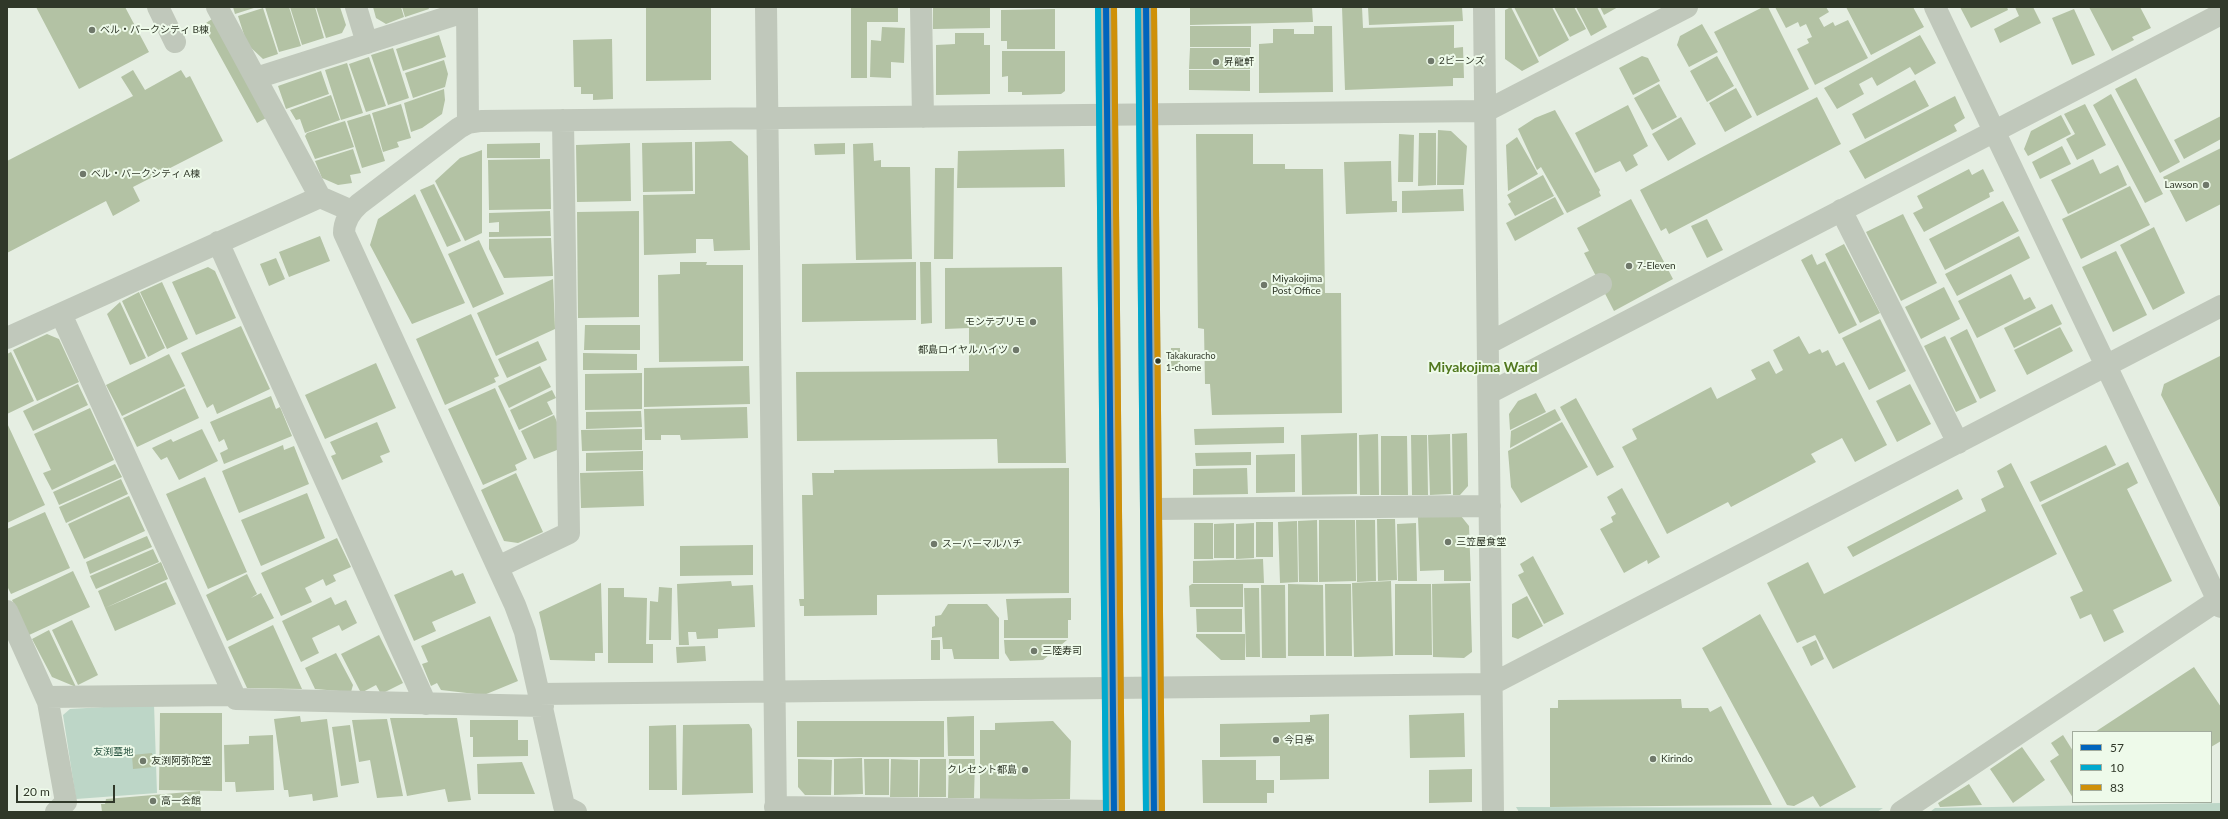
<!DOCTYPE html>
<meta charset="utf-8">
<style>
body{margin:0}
#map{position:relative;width:2228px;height:819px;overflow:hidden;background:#e5eee2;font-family:Lato,sans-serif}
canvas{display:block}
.frame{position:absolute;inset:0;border:8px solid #303829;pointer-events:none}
.legend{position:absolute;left:2072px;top:731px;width:140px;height:72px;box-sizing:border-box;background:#eefaea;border:1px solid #a2ac9d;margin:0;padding:5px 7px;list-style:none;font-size:12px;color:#303829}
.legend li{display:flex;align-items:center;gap:8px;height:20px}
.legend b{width:20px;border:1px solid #a2ac9d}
.scale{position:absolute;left:16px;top:785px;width:99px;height:18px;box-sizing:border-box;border:2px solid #303829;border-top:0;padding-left:5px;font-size:12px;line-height:14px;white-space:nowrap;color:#303829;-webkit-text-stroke:3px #eefaea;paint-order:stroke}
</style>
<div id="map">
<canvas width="2228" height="819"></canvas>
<div class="frame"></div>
<ul class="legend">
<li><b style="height:5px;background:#0065bd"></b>57</li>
<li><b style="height:5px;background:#00a9ce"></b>10</li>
<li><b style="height:5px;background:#cf9008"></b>83</li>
</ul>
<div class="scale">20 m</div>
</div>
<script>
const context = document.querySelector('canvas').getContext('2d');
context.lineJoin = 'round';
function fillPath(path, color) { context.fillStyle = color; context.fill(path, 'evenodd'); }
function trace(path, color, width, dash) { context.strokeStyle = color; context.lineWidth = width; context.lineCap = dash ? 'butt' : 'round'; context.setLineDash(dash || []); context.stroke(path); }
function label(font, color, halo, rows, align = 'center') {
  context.font = font + ' Lato,"Noto Sans JP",sans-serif'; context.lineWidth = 4; context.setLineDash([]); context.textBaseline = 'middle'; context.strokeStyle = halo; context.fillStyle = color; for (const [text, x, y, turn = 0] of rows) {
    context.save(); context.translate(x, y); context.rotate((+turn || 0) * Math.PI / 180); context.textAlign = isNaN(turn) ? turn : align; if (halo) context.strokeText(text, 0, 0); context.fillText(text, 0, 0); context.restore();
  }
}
fillPath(new Path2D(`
 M154,704L157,793L76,799L63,715L70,709Z
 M2221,803V812H1930L1935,808Z
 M1516,807L1883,808L1877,812H1519Z`), '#bdd6c7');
fillPath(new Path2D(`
 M36,7H125L149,52L79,89Z
 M233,7H257L235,14Z
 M265,7H289L301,46L279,52Z
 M290,7H315L324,38L302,45Z
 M316,7H340L346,25L342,33L326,38Z
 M373,7H401L404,17L386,24L376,18Z
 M402,7H428L429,9L405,17Z
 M646,7H711V80L646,81Z
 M851,7H898V22H867V78H851Z
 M933,7H990V28L933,29Z
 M1190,7H1312L1313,22L1190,25Z
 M1342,7H1362L1363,28L1454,25V48L1463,47L1464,78H1453V86L1345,90Z
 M1368,7H1462L1463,21L1369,25Z
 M1511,7L1539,62L1522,71L1505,59V10Z
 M1514,7H1552L1569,40L1539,57Z
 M1554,7H1574L1586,29L1570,37Z
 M1576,7H1597L1607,27L1591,36Z
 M1600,7H1618L1604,15Z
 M1763,7H1768L1809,89L1757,116L1714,32Z
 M1775,7H1826L1829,12L1819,18L1824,27L1833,22L1835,26L1848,20L1868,58L1815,85L1797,49L1809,43L1807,39L1812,37L1806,24L1800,27L1798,22L1786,28Z
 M1846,7H1913L1924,27L1871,55Z
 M1960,7H2007L2008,10L1971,28Z
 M2015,7H2033L2041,23L2000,43L1994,29L2019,16Z
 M2089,7H2140L2151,28L2132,37L2134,40L2112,51Z
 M263,8L278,54L263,59L247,44L238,16Z
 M1055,9V49H1007V41H1001V10Z
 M2074,9L2095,55L2072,65L2052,18Z
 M212,19L266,118L257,123L203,25Z
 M1702,24L1718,52L1689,67L1677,45L1680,36Z
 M1190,26H1251V47H1190Z
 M1314,26H1332L1333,92L1259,93V44L1273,43V29H1294V34H1314Z
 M882,27L905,28L904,63L891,62V78L870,77L871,40L881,41Z
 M955,33H984V45H990V94L936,95V45L955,44Z
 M439,35L446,57L403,71L396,49Z
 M1920,35L1936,63L1915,75L1910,67L1877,86L1872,77L1859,84L1864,94L1837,109L1824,88Z
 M612,39L613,99L593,100V94H581V87H574L573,40Z
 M393,48L409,98L388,105L371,55Z
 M1190,48H1250V69H1189Z
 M1002,51H1065V91L1061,94L1022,95V92H1008V76L1002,77Z
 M1642,56L1648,58L1660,81L1633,95L1619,68Z
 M1717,56L1734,86L1707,102L1690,71Z
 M369,57L386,106L366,112L349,64Z
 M444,60L448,74L445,87L413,98L405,73Z
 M347,63L363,113L341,120L325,70Z
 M133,70L145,90L181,70L186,78L190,76L223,141L133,187L140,201L113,216L106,201L7,253V161L133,96L121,77Z
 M1189,70H1250V91L1189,90Z
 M321,71L329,94L286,109L278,86Z
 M2136,78L2180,162L2160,173L2115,89Z
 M1915,80L1929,106L1865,139L1852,114Z
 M1659,84L1677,117L1652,130L1634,98Z
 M1736,88L1752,117L1725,132L1709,103Z
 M444,89L445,100L442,114L422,128L411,132L404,103Z
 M2111,94L2163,194L2145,203L2093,105Z
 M331,95L340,120L305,133L300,119L296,120L290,110Z
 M1955,96L1965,118L1954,125L1957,131L1865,179L1849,151Z
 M1817,97L1841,144L1669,234L1666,228L1661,231L1640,190Z
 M401,104L411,138L397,142L399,147L383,152L372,113Z
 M2085,104L2106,145L2077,160L2066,139L2075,134L2064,114Z
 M1628,105L1648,146L1633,155L1638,165L1626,172L1620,161L1595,173L1575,133Z
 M1555,110L1600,190L1599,192L1601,196L1567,213L1541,167L1537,170L1518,129L1535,118Z
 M370,114L385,161L362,168L347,121Z
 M2061,115L2071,134L2028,156L2024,149L2031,131Z
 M2221,116V139L2184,159L2174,140Z
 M1681,117L1696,144L1668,161L1652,134Z
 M345,121L354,147L315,159L305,136L307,133Z
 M1438,130L1451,131L1467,146L1464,185H1437Z
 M1419,133H1436V185L1418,186Z
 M1196,134H1253V164H1285V169H1323L1325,293H1341L1342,413L1212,415L1210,384H1205L1204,329L1198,328Z
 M1399,134L1414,135L1413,182H1398Z
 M1517,137L1538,174L1508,191L1506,145Z
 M731,141L748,156L750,250L714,251L713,239H696V253L644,255L643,195L695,194V142Z
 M692,142L693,191L643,192L642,143Z
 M540,143V158H487V144Z
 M630,143L631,201L577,202L576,145Z
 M845,143V154L815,155L814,144Z
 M873,143L874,161L881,160V167H910L912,259L856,260L853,144Z
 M2062,146L2071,164L2040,179L2032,162Z
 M2221,148V204L2186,222L2163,177Z
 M353,149L361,173L350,175L352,183L338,185L322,178L315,161Z
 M1064,149L1065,187L957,188L958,151Z
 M482,150V233L465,241L435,181L460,158Z
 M550,159L551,209L489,210L488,160Z
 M2093,159L2100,174L2118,165L2127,185L2068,214L2051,180Z
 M1391,161L1392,201H1397V212L1346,214L1344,162Z
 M935,168H954L953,259H934Z
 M1969,169L1972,175L1983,169L1994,191L1989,193L1990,197L1924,232L1913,213L1923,208L1917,196Z
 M1543,175L1554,196L1515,216L1508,204L1511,202L1507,195Z
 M434,184L461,241L447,247L420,190Z
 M2130,186L2150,225L2081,259L2062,219Z
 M1463,189L1464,211L1402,213V191Z
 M415,194L465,303L412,324L370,245L378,219Z
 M1555,197L1564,214L1515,241L1506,223Z
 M1631,199L1673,279L1614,311L1584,253L1589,251L1577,228Z
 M2003,201L2019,231L1945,270L1929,239Z
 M550,211L551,236L489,237V232H499V222L489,223V213Z
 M639,211V317L578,318L577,212Z
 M1903,214L1937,283L1901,301L1866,232Z
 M1707,219L1723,250L1707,258L1691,226Z
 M2154,227L2185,293L2153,310L2120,245Z
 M320,236L330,261L289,277L279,252Z
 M2019,236L2030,258L1957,296L1945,274Z
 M551,238L553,276L504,278L489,249V239Z
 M479,240L504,294L473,308L448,254Z
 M1844,244L1880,313L1860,323L1825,254Z
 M2116,251L2147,315L2113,332L2082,267Z
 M1812,254L1817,265L1825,261L1857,325L1839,334L1801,260Z
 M276,258L285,279L269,286L260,264Z
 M680,262H707L706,265H743V361L659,362L658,275L680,274Z
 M916,262V320L802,322V264Z
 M920,262H931L932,323L921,324Z
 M208,267L215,271L236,318L196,335L172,282Z
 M1062,267L1066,463H998L997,439L797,441L796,372L969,371V328L945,329V268Z
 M2011,274L2024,300L2030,297L2036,308L1977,338L1958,301Z
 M553,279L555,329L496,356L477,313Z
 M162,282L188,339L167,349L140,292Z
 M1944,287L1960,319L1921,339L1905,307Z
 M139,292L165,348L148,357L122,301Z
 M120,302L146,358L130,365L107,314Z
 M2052,304L2062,324L2014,348L2004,328Z
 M471,314L499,376L494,378L496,382L445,405L416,339Z
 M1880,319L1906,371L1869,390L1842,338Z
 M585,325H640V350H584Z
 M241,326L270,389L217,414L213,404L207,408L181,353Z
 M2060,327L2073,351L2027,375L2014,350Z
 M1967,329L1996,391L1980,399L1950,338Z
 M47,334L59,339L79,382L37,401L13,350Z
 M1799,336L1809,354L1820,349L1822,353L1828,350L1836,366L1844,362L1887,445L1855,462L1842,438L1811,454L1816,462L1731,507L1728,502L1667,534L1622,447L1637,439L1632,429L1711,387L1717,399L1756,379L1751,370L1769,361L1776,374L1783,370L1773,350Z
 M1945,336L1977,402L1956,412L1924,346Z
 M538,341L547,360L507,378L498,359Z
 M1171,348H1180V371H1171Z
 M11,352L34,401L7,414V354Z
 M583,353L637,354V370H583Z
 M169,354L185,386L122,416L106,385Z
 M2220,356L2221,358V509L2161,395L2164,384Z
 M376,363L396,408L325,439L305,395Z
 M540,366L551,387L509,408L498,386Z
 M749,366L750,404L644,407V368Z
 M642,373V409L585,410V374Z
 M78,384L88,405L33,431L23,411Z
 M1910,384L1931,424L1897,442L1876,401Z
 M185,388L199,418L137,447L123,418Z
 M495,388L527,459L515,465L517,470L483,485L448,409Z
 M552,390L556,398L547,402L553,414L519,430L510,410Z
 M1536,393L1546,412L1510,430L1509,414L1518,401Z
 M271,396L276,409L280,407L292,436L224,464L220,453L228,449L224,439L219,442L210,422Z
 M1576,398L1614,467L1597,476L1560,407Z
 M747,407L748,438L681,440L680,435H661V440H645L644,409Z
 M90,408L114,460L52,490L43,473L51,470L34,434Z
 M1555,409L1561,420L1510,448L1511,431Z
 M641,411L642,427L586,429V412Z
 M554,415L557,422V450L534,459L521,431Z
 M377,422L390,452L380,456L383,462L342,480L331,456L336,454L330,442Z
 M1562,422L1588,467L1521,503L1511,487L1508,451Z
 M7,423L45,505L7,523Z
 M1284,427V443L1195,445L1194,429Z
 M202,429L218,461L179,480L167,457L161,460L152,448L171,439L173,442Z
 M642,429V450L582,451L581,430Z
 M1357,433V494L1302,495L1301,435Z
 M1467,433L1468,486L1460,495H1453L1452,434Z
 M1378,434L1379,495H1360L1359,435Z
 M1450,434L1451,494L1430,495L1428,435Z
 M1411,435H1427L1428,495H1412Z
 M1381,436H1407L1408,495H1381Z
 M283,445L284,450L294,446L309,484L239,513L222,471Z
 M2106,445L2116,465L2040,502L2030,482Z
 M643,451V470L586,471V453Z
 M1251,452V465L1196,466L1195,453Z
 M1295,454V492L1256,493V455Z
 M2128,462L2138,483L2127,489L2172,581L2113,610L2124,632L2104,642L2091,614L2080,619L2070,597L2083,591L2041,505Z
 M2011,463L2057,554L1833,669L1815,635L1797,643L1767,583L1808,562L1824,594L1986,511L1981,499L2004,487L1997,471Z
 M115,464L122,477L59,505L53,492Z
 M1069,468V593L877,595V615L804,616V606H800L799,599H804L802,495H813L812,473H834V470Z
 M1247,468L1248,494L1193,495V469Z
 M643,471L644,506L581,508L580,473Z
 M516,473L543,532L518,543L504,541L481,490Z
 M205,477L247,572L208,589L166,494Z
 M121,479L128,494L66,523L59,507Z
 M1622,488L1660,557L1648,564L1647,560L1624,573L1600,529L1613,522L1611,517L1616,514L1607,497Z
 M1958,489L1963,499L1853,557L1847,547Z
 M307,493L325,538L261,566L241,520Z
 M129,496L145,531L84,559L68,524Z
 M45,512L70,568L11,594L7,586V529Z
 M1461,516L1469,526L1471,581H1444V570L1420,571L1418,517Z
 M1377,519H1395L1397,580L1378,581Z
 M1317,520L1318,582H1299L1298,521Z
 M1319,520H1355L1356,581L1319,582Z
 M1356,520H1375L1376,581L1357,582Z
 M1297,521L1298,582L1280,583L1278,522Z
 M1256,522H1273V557H1256Z
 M1194,523H1213V559H1194Z
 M1234,523V558H1214V524Z
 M1254,523V558L1236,559V524Z
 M1416,523L1417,581H1398L1397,524Z
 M147,536L152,547L90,574L86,562Z
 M337,538L351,567L333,575L336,581L326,586L323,579L305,588L312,602L281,616L261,573Z
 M753,545V575L680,576V546Z
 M153,549L159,562L96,589L90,576Z
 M1533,556L1564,614L1544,624L1518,575L1524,572L1520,564Z
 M1263,559L1264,583H1193V561Z
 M161,562L168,579L105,608L98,591Z
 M452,570L455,576L463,573L476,603L432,622L436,631L414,641L394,595Z
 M73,571L90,607L29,635L12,600Z
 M247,574L257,594L251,598L261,593L274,618L227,641L206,595Z
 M731,581L732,586L753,585L755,627L718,629V638L697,639L696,632H688L689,645H679L677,584Z
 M1391,581L1393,656L1354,657L1352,583Z
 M166,582L176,604L115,631L105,608Z
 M601,583L603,653H595V661L550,660L539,612Z
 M1470,583L1472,652L1464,658L1433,657L1432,584Z
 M1192,584H1243V607H1190L1189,586Z
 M1288,584L1323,585L1324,656H1288Z
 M1325,584H1351L1352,656H1326Z
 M1395,584H1431L1432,655H1395Z
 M1261,585H1285L1286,658H1262Z
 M659,587L672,588L671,640H649L650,601L658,602Z
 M608,588H624V597L647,598L646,644H653V663H608Z
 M1244,588H1259L1260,657H1246Z
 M1527,596L1543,626L1518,639L1512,637V604Z
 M331,597L335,605L346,600L357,623L342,631L339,625L312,638L319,653L301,662L282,621Z
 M1071,598V620H1068V638H1004V620H1008L1006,599Z
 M948,604H987L999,618V659H954L952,649H943L942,637L932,638V627L935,626V616L941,615Z
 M1196,609H1242V632H1197Z
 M1760,614L1856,787L1820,807L1813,796L1794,806L1787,805L1702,648Z
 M490,616L518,681L484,695L441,690L437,683L431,686L422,664L428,662L421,646Z
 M72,620L98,675L78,685L52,630Z
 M273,625L302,689L247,688L228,647Z
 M49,630L76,687L52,677L32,639Z
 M1196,634H1245V660H1221L1196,637Z
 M379,635L403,683L381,694L376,685L361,693L341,654Z
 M931,640H940V660H931Z
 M1004,640H1067L1043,660L1010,661L1005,653Z
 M1816,640L1824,659L1811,666L1802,647Z
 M705,646L706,661L677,663L676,647Z
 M336,653L353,685L351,692L315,689L305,668Z
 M2194,667L2221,707V741L2211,747V732H2095Z
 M1681,699L1682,708H1708L1710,712L1721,706L1772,805L1550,807V708H1558V700Z
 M160,713H222V791L159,790Z
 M1464,713L1465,757L1410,758L1409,715Z
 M1329,714V779L1280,780V756L1220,757V724L1310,722V715Z
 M300,716L301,722L327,719L338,797L313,801L312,794L289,797L288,790H284L274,719Z
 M974,716V756H948L947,717Z
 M390,718H457L471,800L448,802L445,789L407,796Z
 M387,719L403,796L377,798L370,760L359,762L352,720Z
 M470,720H518V740H528V756L473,757V737H470Z
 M797,721H944V757H797Z
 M1053,721L1071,741L1070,799H980V730H995V723Z
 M749,724L752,729L753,793L682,795L683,725Z
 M350,725L359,783L341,786L332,727Z
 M676,725L677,790H649V726Z
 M273,735L274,790L236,792L235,782H225L224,745L249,744V736Z
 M2063,735L2073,751V798L2050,761L2059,755L2051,743Z
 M2022,747L2045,780L2013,803L1990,769Z
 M152,753L153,767L133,769L132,755Z
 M862,758L863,794L834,795V759Z
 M798,759L832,760L831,795H805L798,787Z
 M864,759H889V795H865Z
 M891,759L918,760V797H890Z
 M920,759H946V797H919Z
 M949,759H975L974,798H948Z
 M1202,760H1256V780H1274V793H1267V803H1203Z
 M522,762L535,794H478L477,764Z
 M1472,769V802L1429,803V770Z
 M1969,784L1982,805L1940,807L1938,803Z
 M200,791L201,812H102L101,804H105L106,799Z`), '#b3c2a4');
trace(new Path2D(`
 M158,7L175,42
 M217,7L320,197L352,211
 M356,7L367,43
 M467,7L468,123
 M766,7L776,812
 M921,7L923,117
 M1484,7L1493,812
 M1935,7L2221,607
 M256,78L467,11
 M1841,210L1958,443
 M218,242L426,704
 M61,314L236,699L543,706
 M7,338L320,197
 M1489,343L1601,284
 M1489,393L2221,14
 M1151,509L1490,506
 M498,567L569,533L563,120
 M7,611L48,702L66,802L56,812
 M539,694L1492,684L2221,306
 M46,697L234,695
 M775,807L1114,811
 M576,812L564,806L525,632L515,605L344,233C344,221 350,212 359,204L459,128L468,123L481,121L1486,111L1687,7
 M1901,812L2221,598`), '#c0c8bb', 22);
trace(new Path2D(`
 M1106,7L1114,812
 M1146,7L1154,812`), '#a4ada0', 22);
trace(new Path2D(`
 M1106,7L1114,812
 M1146,7L1154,812`), '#0065bd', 6);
trace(new Path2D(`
 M1098,7L1106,812
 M1138,7L1146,812`), '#00a9ce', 6);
trace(new Path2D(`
 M1114,7L1122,812
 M1154,7L1162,812`), '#cf9008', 6);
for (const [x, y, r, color] of [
 [92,30,4,"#6f786a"],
 [1431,61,4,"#6f786a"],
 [1216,62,4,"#6f786a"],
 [83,174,4,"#6f786a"],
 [2206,185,4,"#6f786a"],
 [1629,266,4,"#6f786a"],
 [1264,285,4,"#6f786a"],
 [1033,322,4,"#6f786a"],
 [1016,350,4,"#6f786a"],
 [1158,361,3.5,"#303829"],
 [1448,542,4,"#6f786a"],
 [934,544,4,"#6f786a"],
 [1034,651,4,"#6f786a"],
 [1276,740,4,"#6f786a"],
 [1653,759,4,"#6f786a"],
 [143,761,4,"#6f786a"],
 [1025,770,4,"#6f786a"],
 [153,801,4,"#6f786a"]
]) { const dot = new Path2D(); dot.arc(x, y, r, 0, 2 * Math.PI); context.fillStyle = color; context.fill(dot); trace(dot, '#eefaea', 1.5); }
label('9px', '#303829', '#eefaea', [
 ["Takakuracho",1166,356],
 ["1-chome",1166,368]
], 'left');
label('10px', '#303829', '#eefaea', [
 ["ベル・パークシティ B棟",100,30],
 ["2ビーンズ",1439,61],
 ["昇龍軒",1224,62],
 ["ベル・パークシティ A棟",91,174],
 ["Lawson",2198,185,"right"],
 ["7-Eleven",1637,266],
 ["Miyakojima",1272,279],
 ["Post Office",1272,291],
 ["モンテプリモ",1025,322,"right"],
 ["都島ロイヤルハイツ",1008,350,"right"],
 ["三笠屋食堂",1456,542],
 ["スーパーマルハチ",942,544],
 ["三陸寿司",1042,651],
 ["今日亭",1284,740],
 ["Kirindo",1661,759],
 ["友渕阿弥陀堂",151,761],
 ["クレセント都島",1017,770,"right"],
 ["高一会館",161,801]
], 'left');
label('10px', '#2c5744', '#eefaea', [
 ["友渕墓地",113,752]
]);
label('bold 14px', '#51781e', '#eefaea', [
 ["Miyakojima Ward",1483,367]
]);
</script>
